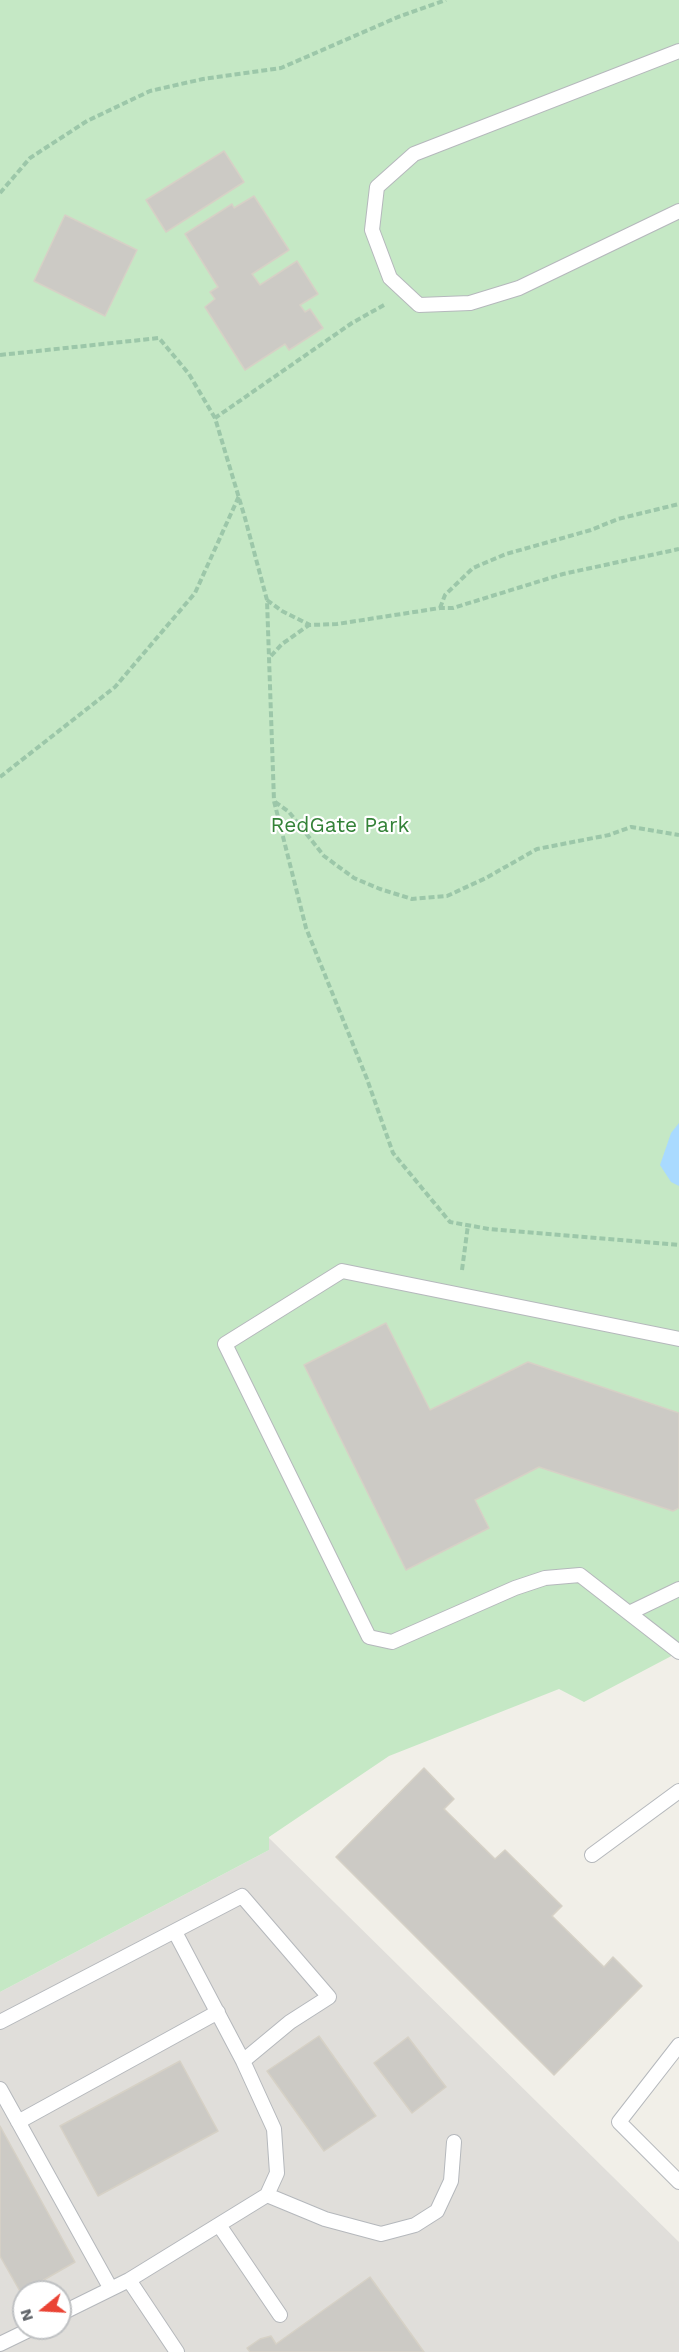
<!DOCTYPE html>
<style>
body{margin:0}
#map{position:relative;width:679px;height:2352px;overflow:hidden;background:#f1efe8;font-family:"Work Sans",sans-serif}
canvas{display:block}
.north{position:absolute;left:12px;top:2280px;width:60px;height:60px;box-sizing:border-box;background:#fff;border:2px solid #bfc1c3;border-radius:50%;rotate:252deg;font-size:16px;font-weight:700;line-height:24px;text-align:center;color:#5f6368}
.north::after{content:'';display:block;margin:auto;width:21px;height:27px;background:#ea4334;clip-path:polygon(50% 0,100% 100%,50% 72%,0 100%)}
</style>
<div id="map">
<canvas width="679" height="2352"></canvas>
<div class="north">N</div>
</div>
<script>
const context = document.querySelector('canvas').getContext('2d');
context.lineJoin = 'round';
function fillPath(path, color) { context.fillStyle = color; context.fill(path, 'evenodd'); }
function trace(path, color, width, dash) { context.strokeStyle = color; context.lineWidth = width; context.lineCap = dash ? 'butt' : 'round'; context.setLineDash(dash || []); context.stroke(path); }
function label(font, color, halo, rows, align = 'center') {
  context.font = font + ' "Work Sans",sans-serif'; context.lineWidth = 4.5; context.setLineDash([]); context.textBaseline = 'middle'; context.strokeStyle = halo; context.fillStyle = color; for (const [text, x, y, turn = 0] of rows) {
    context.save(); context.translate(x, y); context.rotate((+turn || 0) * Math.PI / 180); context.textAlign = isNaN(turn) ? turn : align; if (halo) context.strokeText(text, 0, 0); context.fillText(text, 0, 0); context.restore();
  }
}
fillPath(new Path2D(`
 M268,1837L679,2242V2352H0V1992L269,1850ZM24,2292H60V2328H24Z`), '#e0deda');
fillPath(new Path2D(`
 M0,0H679V1652L584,1702L559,1689L389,1756L269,1837V1850L0,1992Z`), '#c5e8c5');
fillPath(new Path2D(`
 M679,1123V1186L671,1182L660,1165L671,1133Z`), '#a9daff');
const building = new Path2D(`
 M224,151L244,182L166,232L146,200Z
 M254,196L289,250L252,274L260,285L297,261L318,294L300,305L305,312L310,309L323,328L289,350L285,344L245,370L205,307L215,299L210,292L218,287L185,234L232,204L234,208Z
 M65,215L137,250L105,316L34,281Z
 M386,1323L430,1410L528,1362L679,1413V1508L673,1511L539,1467L475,1500L489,1528L406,1570L304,1365Z
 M424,1768L454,1799L444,1809L495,1859L505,1850L562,1906L552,1916L604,1967L613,1957L642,1986L554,2075L336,1857Z
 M319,2036L376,2116L324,2151L267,2071Z
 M408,2037L446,2087L412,2113L374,2063Z
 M180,2061L218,2131L98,2196L60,2126Z
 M0,2126L75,2262L21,2293L0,2256Z
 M370,2277L424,2352H250L247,2348L260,2339L271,2336L276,2344Z`);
fillPath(building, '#cccac5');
trace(building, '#d6d1c6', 1.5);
const service = new Path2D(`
 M679,51L414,154L377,187L372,230L390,278L419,305L470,303L519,288L679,211
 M679,1339L342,1271L225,1344L369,1637L392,1642L515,1588L545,1578L580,1575L679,1652
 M629,1613L679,1589
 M592,1855L679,1791
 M0,2022L242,1896L329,1997L290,2022L243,2061
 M679,2045L619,2122L679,2182
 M0,2089L111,2289
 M18,2122L218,2012
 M267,2195L325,2219L381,2234L415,2225L437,2211L451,2181L454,2142
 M219,2225L280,2315
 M129,2280L267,2195L277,2173L274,2129L243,2061L175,1932
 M60,2314L129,2280L177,2352
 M0,2344L33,2328`);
trace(service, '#b5b8bc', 16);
trace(new Path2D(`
 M0,193L30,158L87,121L150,91L203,79L281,68L398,17L446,0
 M384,305L352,323L215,418L245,518L267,600L274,801L306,928L367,1079L393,1153L450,1222L489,1229L679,1245
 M0,355L159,338L189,374L215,418
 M267,600L282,611L310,625L337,624L440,608H453L563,574L679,549
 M440,608L445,595L473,568L506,554L591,530L618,519L679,504
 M271,656L282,644L309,625
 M0,777L115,687L195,593L239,496
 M275,802L289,812L324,856L354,878L380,889L412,899L447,896L486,878L537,849L609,835L631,827L679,835
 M462,1270L468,1225`), '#9cc7a9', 4, [6, 3]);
trace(service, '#fff', 14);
label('21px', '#348238', '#fff', [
 ["RedGate Park",340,826]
]);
</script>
